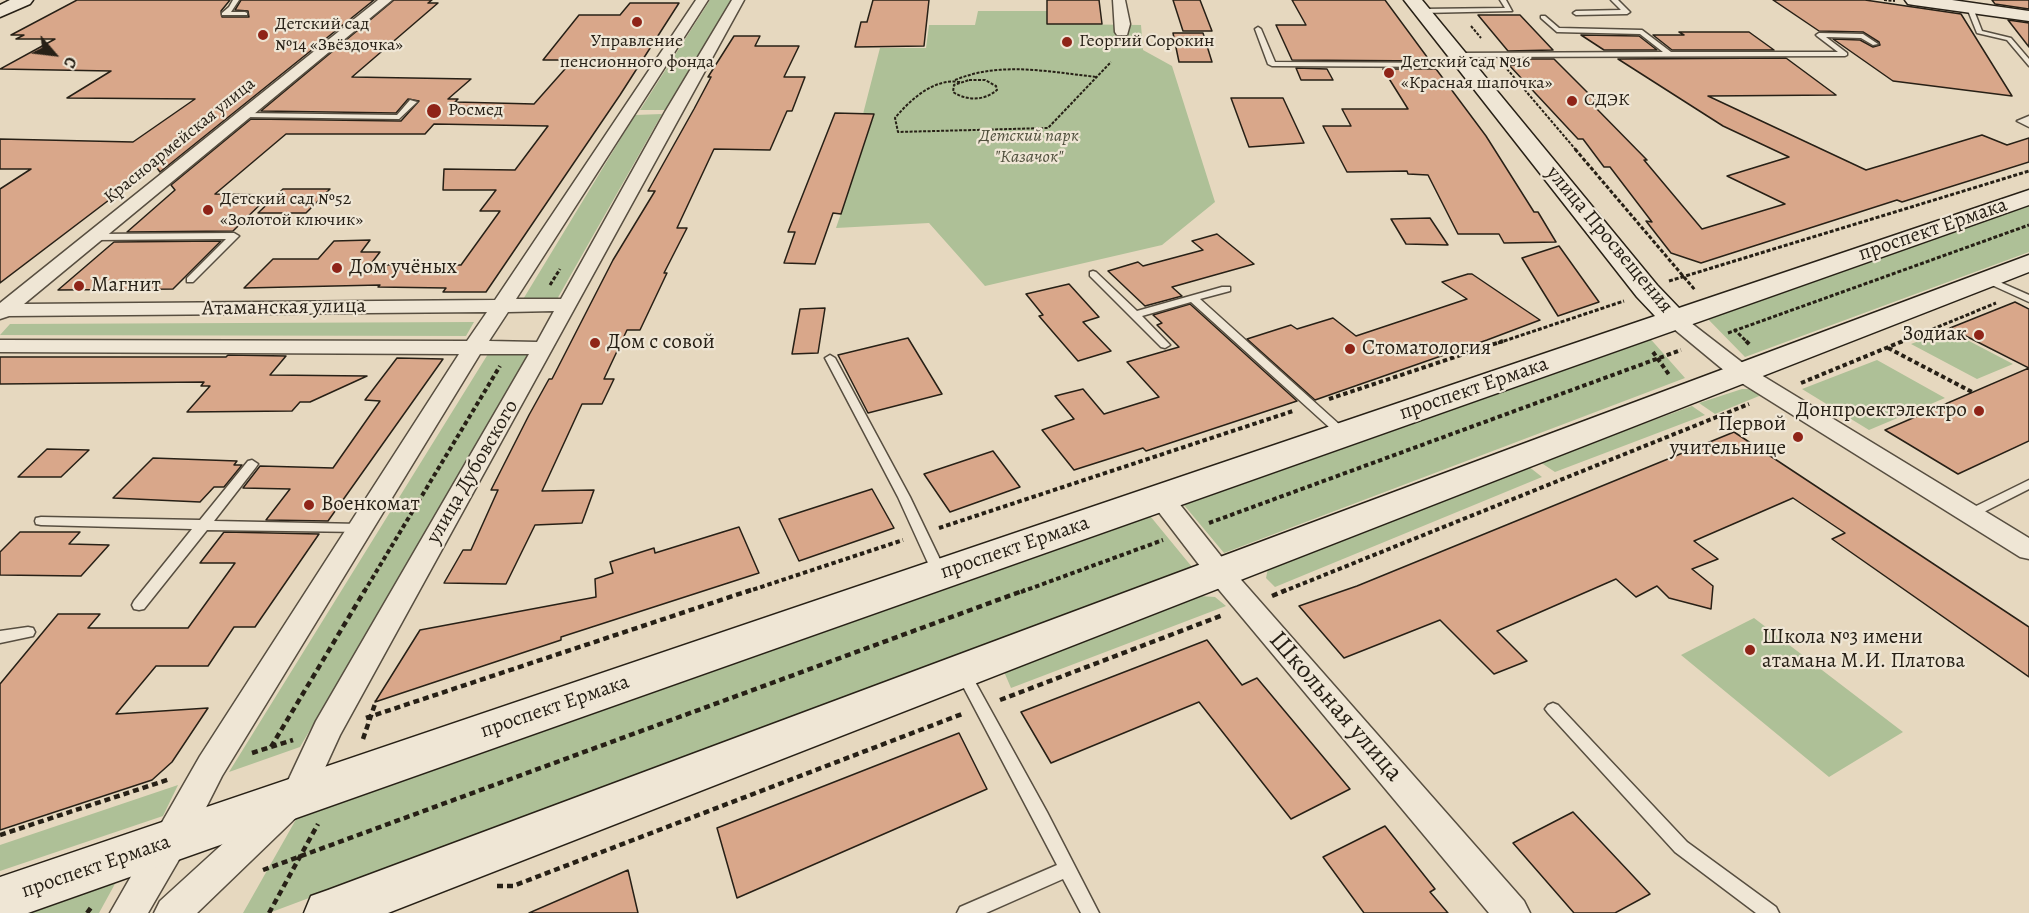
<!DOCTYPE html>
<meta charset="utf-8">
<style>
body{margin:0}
#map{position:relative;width:2029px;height:913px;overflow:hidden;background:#e6d8bf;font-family:Alegreya,serif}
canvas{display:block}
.north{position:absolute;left:24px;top:24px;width:60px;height:60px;-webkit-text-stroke:4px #efe6d5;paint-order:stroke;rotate:118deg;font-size:16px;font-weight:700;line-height:24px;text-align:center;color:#272016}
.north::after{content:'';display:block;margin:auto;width:21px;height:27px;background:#272016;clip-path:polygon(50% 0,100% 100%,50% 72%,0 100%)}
</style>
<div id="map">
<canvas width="2029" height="913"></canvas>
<div class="north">С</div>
</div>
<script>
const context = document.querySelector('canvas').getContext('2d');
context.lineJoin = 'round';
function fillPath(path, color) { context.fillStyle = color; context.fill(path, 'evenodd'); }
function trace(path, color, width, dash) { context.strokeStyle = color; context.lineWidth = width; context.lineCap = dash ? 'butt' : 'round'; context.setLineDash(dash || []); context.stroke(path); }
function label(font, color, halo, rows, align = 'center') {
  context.font = font + ' Alegreya,serif'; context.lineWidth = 4.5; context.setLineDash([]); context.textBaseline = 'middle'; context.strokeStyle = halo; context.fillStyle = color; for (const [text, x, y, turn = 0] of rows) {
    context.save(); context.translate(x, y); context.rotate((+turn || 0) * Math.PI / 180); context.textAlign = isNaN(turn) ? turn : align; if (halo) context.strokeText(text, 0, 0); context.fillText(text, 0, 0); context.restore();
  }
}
fillPath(new Path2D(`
 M710,0H731L665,110H640Z
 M978,11H1047L1048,24L1141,25L1143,50L1172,66L1215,202L1162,245L985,286L929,223L836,228L874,115L863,114L880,48H926L929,25H975Z
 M662,114L556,301H522L635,115Z
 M2029,202V252L1745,357L1704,315Z
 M474,322L466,336L0,335L10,324Z
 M1948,330L2013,364L1977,379L1911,344Z
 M1647,335L1685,378L1224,553L1179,499Z
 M488,354H530L300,747L229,772Z
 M1877,360L1945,398L1869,430L1802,389Z
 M1742,389H1753L1764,394L1715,414L1699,403Z
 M1692,406L1705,415L1555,472L1540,462Z
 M1528,466L1542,477L1275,587L1266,578L1268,568Z
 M1146,511L1192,567L269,913H243L307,800Z
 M1200,596L1215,597L1226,606L1011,688L1002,667Z
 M1754,618L1903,732L1829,777L1681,655Z
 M178,785L163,816L0,871V845Z
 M127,862L99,913H0V906Z`), '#aec097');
const building = new Path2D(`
 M77,0H230L221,11L222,17H249L248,11L235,10L241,0H374L160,172L155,165L0,283V189L31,169H0V139L133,142L195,99L67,98L111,71L0,69L55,39H16L24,35H11Z
 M394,0H432L428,3H438L352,77L471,79L448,99H458L455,102L534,104L573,60H543L579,15H620L630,3H679L620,95L486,292H443L446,288L378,287L380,285L244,288L273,259H318L334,241L370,240L361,252H380L370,265H461L500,211H480L496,190H443L444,169L515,170L548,126L434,124L425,134H286L215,194L270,195L233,231L127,232L175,190L171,185L251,119L401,121L419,101L408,99L396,113L261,111Z
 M873,0H929L924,46L855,47L861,22H867Z
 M1047,0H1099L1102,24H1047Z
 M1173,0H1200L1212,31H1183Z
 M1292,0H1385L1430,61L1292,60L1276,25H1306Z
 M1773,0H1865L1961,14L2012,96L1893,81L1833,39L1860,40L1873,47L1880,45L1879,42L1863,32L1819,31Z
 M1992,0H2029V9L1995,4Z
 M1478,15H1520L1553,50L1508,51Z
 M2008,20L2029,23V47Z
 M1679,32H1749L1774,50H1672L1653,35H1684Z
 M1173,33H1203L1212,62H1179Z
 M1581,35L1639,36L1657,50H1604Z
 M734,36H760L755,46H799L784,77H805L792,111H787L770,150L714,149L677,228H687L664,273H667L640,330H627L604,379H614L602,404H582L542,491L594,490L582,523L535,525L506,584L444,583L463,550H471L498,490H491L529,415L549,379H552L613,260L655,191H648L694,109L711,77H708Z
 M1786,58L1836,95L1708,96L1866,170L1982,135L2007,145L2029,138V162L1902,202L1897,200L1701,263L1671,253L1646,221L1652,222L1610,167H1604L1583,139H1578L1509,65H1521L1516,59H1554L1599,104H1592L1647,160H1644L1702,229L1785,204L1727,176L1789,157L1723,126L1618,59Z
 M1296,68L1327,69L1333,80H1301Z
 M1383,69H1436L1486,136L1534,212H1538L1556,242L1504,243L1499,234H1458L1428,175L1408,174L1407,171L1347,172L1323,126H1351L1342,109H1408Z
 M1231,98H1283L1304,143L1249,147Z
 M835,113L874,114L841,214L833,213L815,264L784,263L795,232H788Z
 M283,189H330L306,213H258Z
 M1430,218L1448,245L1406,244L1391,219Z
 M1217,234L1254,264L1172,287L1182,296L1145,306L1108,271L1138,262L1143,266L1203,250L1192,241Z
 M221,241L173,289L58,290L114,242Z
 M1559,246L1599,302L1558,316L1522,258Z
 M1468,274H1472L1540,320L1487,340L1315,400L1247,339L1291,325L1297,329L1333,318L1356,336L1467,299L1442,282Z
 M1069,284L1099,317L1083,322L1111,351L1078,361L1039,316L1043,315L1026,294Z
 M2015,302L2029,309V441L1958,474L1885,430L2029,368L1950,328Z
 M1190,304L1297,401L1146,451L1143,448L1074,470L1042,430L1074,419L1055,396L1083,389L1104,414L1159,397L1127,362L1179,347L1157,325L1162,323L1153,315Z
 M825,308L818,353L792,354L800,309Z
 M908,338L942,394L868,413L838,355Z
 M228,355L286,356L270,375L367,376L310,402H300L292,411L187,412L210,386H201L204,382L0,384V357H226Z
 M397,358L443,359L328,521L266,520L290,489L243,488L260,466L333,468L380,401L365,400Z
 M1734,432L2029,627V677L1832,539L1845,533L1793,498L1694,541L1718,559L1692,569L1713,586L1711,609L1669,598L1657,586L1636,597L1616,579L1497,631L1527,661L1494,674L1440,620L1344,658L1299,606L1357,586Z
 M47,449L89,450L61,477H18Z
 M993,451L1020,487L950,512L924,474Z
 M153,458L237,461L234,465H242L224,487H214L200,502L113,498Z
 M872,489L894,528L799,561L779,519Z
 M739,527L759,573L561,637V640L375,702L420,630L596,597L595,579L613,573L610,562L654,548L655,553Z
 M20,532H80L69,544L109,545L81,576L0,575V552Z
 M224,532L319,534L255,627H234L208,666H156L116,714L208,708L172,762L152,780L0,830V684L58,614H100L88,628H188L235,563H200Z
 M1207,640L1242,685L1257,678L1350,789L1291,819L1199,702L1051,763L1021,712Z
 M959,733L987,789L737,898L717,828Z
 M1573,812L1650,894L1615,913H1574L1513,843Z
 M1385,826L1435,889L1430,892L1448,913H1364L1323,857Z
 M628,870L638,913H529Z`);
fillPath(building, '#d9a78a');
trace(building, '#272016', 1.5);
const lane = new Path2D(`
 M233,0H239L231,12H245L247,13V15H222V13L229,7Z
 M1500,0H1506L1512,11L1422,13L1419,11L1422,9L1505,8Z
 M1611,0H1618L1630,12L1627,14L1576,15L1573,13L1576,11L1621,10Z
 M1970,6L1973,8L1982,31L2011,38L2029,59V66L2007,40L1977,33L1967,8Z
 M1541,16H1545L1559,28L1642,30L1671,52H1838L1817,36L1816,35L1819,33L1863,34L1878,44L1873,45L1861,38L1826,37L1847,53V55L1845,56L1457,57L1453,55L1457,53L1663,52L1640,34L1557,32L1541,18Z
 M1258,27L1261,29L1275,62L1466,63L1470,65L1466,67L1272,66L1268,64L1255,29Z
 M410,100L417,102L399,119L244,117L240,115L244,113L397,115Z
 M2029,116V127L2017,121Z
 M234,233L239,236L193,282H187V278L226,239L94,240L89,237L94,234Z
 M1093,271L1096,272L1137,311L1222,287H1230V291L1200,299L1350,434L1344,438L1340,437L1191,302L1142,316L1170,345L1165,348L1161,347L1090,276V272Z
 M1986,276L2029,295V302L1983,281V277Z
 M830,355L835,358L910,497L947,574L945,578H935L933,574L898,497L825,358Z
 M252,460L258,464L256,467L214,521L360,524L365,526L366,529L365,532L207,530L144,609L139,610L134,609L132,605L134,601L192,529L41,525L36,524L35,521L36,518L41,517L200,520L248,461Z
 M2029,480V489L1974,517H1966L1964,514L1966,511Z
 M28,627L33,628L35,632L33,636L0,643V631Z
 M963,667L968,669L1047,812L1099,913H1081L1063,879L986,913H957L960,907L1057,865L956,673L958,669Z
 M1553,703L1558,705L1687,842L1776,907L1779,913H1756L1675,852L1548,713L1545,709L1548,705Z`);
const street = new Path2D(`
 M378,0H392L24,304L495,300L696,0H708L516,299H561L665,112L732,0H744L340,735L307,807L197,913H154L160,901L285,787L316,721L529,354H480L222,776L184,851L148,913H110L200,756L459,354L0,352V340L467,341L487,312L9,316L0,319V303ZM554,311L537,342L489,341L508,312Z
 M1113,0H1125L1130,24L1127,35H1117L1115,32Z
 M1675,314L1682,316L1748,367L2029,538V559L2020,557L1732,377L1668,324L1665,320L1668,316Z
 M1161,489L1170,492L1228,565L1524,901L1530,913H1489L1210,579L1148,498L1152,492Z`);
const secondary = new Path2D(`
 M10,0H33L30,4L0,17V5Z
 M1404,0H1422L1657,285L1679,308L2029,190V205L28,913H0V877L1655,316L1637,297Z
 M1905,0H1952L2029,11V21L1914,5L1908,4Z
 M2029,255V272L388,913H304L311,896L328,890Z`);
trace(lane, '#574e40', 3);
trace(street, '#574e40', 3);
trace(secondary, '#272016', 3);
trace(new Path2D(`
 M1884,0L1895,1
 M1471,26L1481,38
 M1507,69L1576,150
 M955,80C1001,61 1049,72 1097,77
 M969,80H985L996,86L997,90C984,101 967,101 953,92L954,85Z
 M960,82C934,78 911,99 895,118L898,132L1048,128L1111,62`), '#272016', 2, [3, 1.5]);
trace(new Path2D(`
 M1575,149L1695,290
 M1669,281L2029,171
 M550,285L560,269
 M1734,329L1748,343
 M1728,333L2029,225
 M1498,343L1624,301
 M1899,343L1996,303`), '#272016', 3, [4, 2]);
trace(new Path2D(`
 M1746,341L1750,345
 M1888,348L1972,392
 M1653,352L1670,376
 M1801,383L1903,341
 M1329,399L1503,341
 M1209,523L1681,350
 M939,528L1293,411
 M364,592L500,366
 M746,592L903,540
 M1021,592L1163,540
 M1282,592L1749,404`), '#272016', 4, [4.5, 3]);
trace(new Path2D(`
 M1272,596L1286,590
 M1000,700L1223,615
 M366,718L751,590
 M363,739L376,701
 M271,747L365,590
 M252,753L293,740
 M0,835L170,779
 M263,870L1025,590
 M497,886H513L962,714
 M87,913L93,905
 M269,913L318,824`), '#272016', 4.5, [6, 4]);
fillPath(lane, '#efe6d5');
fillPath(street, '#efe6d5');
fillPath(secondary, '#efe6d5');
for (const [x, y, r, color] of [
 [637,22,6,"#8f2418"],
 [263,35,6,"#8f2418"],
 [1067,42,6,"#8f2418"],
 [1389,73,6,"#8f2418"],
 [1572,101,6,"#8f2418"],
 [434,111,8,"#8f2418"],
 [208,210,6,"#8f2418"],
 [337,268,6,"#8f2418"],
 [79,286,6,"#8f2418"],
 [1979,335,6,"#8f2418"],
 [595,343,6,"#8f2418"],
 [1350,349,6,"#8f2418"],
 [1979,411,6,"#8f2418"],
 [1798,437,6,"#8f2418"],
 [309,505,6,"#8f2418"],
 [1750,650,6,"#8f2418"]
]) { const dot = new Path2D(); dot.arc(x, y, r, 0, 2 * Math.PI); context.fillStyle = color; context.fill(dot); trace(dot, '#efe6d5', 2); }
label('18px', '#272016', '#efe6d5', [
 ["Детский сад",275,25],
 ["№14 «Звёздочка»",275,46],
 ["Управление",637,42,"center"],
 ["пенсионного фонда",637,63,"center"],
 ["Георгий Сорокин",1079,42],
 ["Детский сад №16",1401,63],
 ["«Красная шапочка»",1401,84],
 ["СДЭК",1584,101],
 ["Росмед",448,111],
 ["Детский сад №52",220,200],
 ["«Золотой ключик»",220,221]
], 'left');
label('italic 18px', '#50503d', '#efe6d5', [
 ["Детский парк",1029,137],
 ["\"Казачок\"",1029,158]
]);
label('18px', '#272016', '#efe6d5', [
 ["Красноармейская улица",180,141,-39]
]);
label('21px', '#272016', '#efe6d5', [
 ["проспект Ермака",1933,230,-19],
 ["улица Просвещения",1609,240,50],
 ["Атаманская улица",284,308,-1],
 ["проспект Ермака",1474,389,-19],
 ["улица Дубовского",473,472,-60],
 ["проспект Ермака",1015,548,-19],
 ["проспект Ермака",555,707,-19],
 ["проспект Ермака",96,867,-19]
]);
label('21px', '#272016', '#efe6d5', [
 ["Дом учёных",349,268],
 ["Магнит",91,286],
 ["Зодиак",1967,335,"right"],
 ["Дом с совой",607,343],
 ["Стоматология",1362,349],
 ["Донпроектэлектро",1967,411,"right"],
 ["Первой",1786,425,"right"],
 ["учительнице",1786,449,"right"],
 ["Военкомат",321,505],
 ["Школа №3 имени",1762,638],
 ["атамана М.И. Платова",1762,662]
], 'left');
label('26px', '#272016', '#efe6d5', [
 ["Школьная улица",1335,707,49]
]);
</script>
